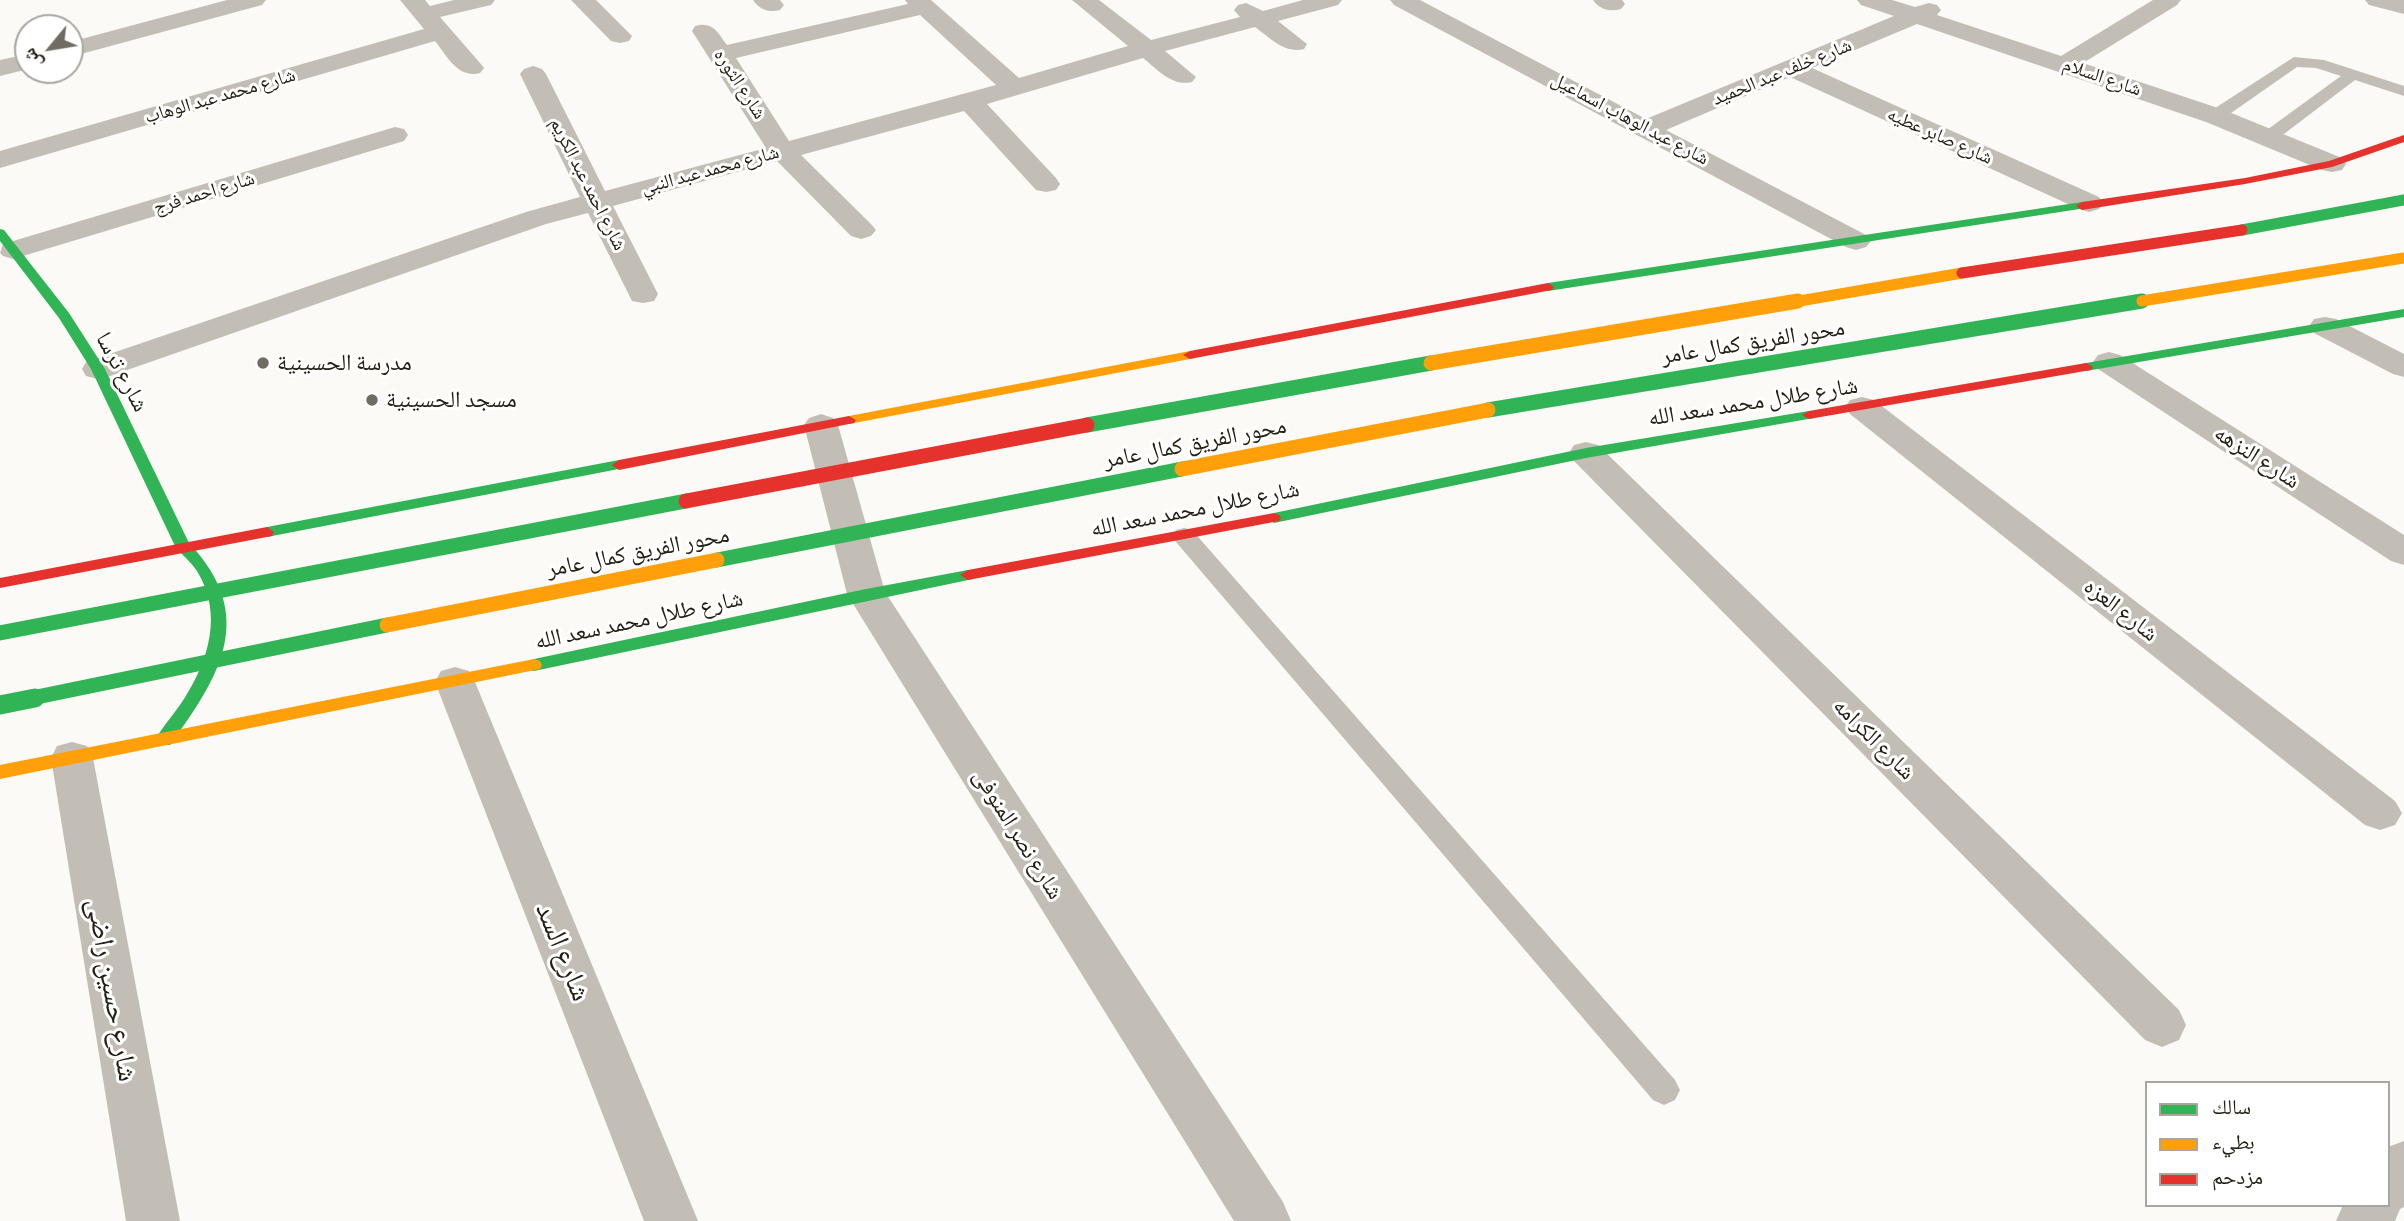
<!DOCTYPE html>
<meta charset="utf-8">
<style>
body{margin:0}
#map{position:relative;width:2404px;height:1221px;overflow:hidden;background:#fcfaf6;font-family:"Crimson Pro","Noto Naskh Arabic",serif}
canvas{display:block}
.legend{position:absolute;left:2145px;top:1081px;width:245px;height:126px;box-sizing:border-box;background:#fff;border:2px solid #a8a6a1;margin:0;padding:9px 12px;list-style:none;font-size:21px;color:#262014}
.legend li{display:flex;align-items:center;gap:14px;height:35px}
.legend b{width:35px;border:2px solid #a8a6a1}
.north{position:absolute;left:14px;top:14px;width:70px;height:70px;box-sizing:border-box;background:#fff;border:2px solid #a8a6a1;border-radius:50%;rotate:240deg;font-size:19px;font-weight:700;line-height:28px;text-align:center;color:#262014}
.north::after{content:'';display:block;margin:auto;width:24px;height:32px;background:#716c63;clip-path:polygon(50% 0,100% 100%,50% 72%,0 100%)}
</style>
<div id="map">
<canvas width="2404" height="1221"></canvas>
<ul class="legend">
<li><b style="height:9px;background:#30b455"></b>سالك</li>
<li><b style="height:9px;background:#ff9f0a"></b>بطيء</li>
<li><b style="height:9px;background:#e5322d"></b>مزدحم</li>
</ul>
<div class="north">ش</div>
</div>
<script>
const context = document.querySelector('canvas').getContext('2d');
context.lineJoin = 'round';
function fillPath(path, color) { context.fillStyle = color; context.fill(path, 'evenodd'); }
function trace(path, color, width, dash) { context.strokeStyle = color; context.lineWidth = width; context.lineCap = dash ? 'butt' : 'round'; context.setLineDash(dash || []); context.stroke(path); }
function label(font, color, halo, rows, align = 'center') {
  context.font = font + ' "Crimson Pro","Noto Naskh Arabic",serif'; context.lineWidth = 6; context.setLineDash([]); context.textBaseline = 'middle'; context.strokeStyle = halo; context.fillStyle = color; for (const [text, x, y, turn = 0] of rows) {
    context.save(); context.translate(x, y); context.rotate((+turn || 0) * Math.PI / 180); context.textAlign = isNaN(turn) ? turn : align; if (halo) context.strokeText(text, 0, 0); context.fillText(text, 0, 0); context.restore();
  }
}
fillPath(new Path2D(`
 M2294,57L2324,60L2404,86V96L2355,80L2276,140H2264L2261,136L2264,132L2341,76L2316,68L2297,67L2221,120H2209L2207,116L2209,112Z
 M1184,528L1192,530L1675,1080L1680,1090L1675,1100L1664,1105L1653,1100L1176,542L1172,536L1176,530Z`), '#c2beb5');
fillPath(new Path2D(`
 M227,0H266L262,5L70,57V42Z
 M400,0H425L430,6L454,0H495L491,5L440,17L480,63L484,68L480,73C458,79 447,56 435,41L0,168V151L424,29Z
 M571,0H596L632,36L629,41L620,43L611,41Z
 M753,0H780L784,5L780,10C769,13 760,10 753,0Z
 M905,0H931L1019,78L1128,46L1072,0H1099L1151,40L1240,17L1234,10L1238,5L1246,3L1263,11L1303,0H1342L1338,5L1278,21L1307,44L1304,49C1285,54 1270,38 1255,27L1165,51L1196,77L1192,82C1172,87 1157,69 1143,58L987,104L1056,178L1060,184L1056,190L1046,192L1036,190L964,111L801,155L871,224L876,230L871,236L861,239L851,236L777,161L613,206L658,294L654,301L643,303L632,301L588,213L546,224L110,376L98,379L86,376L82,369L86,362L526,212L580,197L520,74L524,69L533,66L542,69L546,74L605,191L766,148L692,31L695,26C713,21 717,32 727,45L908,4ZM920,15L996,85L789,141L736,58Z
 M1390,0H1420L1646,119L1894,16L1861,5L1857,0H1892L1915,7L1929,3L1937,5L1941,10L1937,15L2061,56L2153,0H2181L2177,5L2083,63L2224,110L2342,158L2346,164L2342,170L2332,172L2322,170L2206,122L1917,24L1812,68L2099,197L2103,203L2099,209L2089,212L2079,209L1790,77L1666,130L1866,235L1871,241L1866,247L1856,250L1846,247L1394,5Z
 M1593,0H1622L1625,4L1621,9C1610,12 1600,10 1593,0Z
 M2365,0H2404V14L2369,5Z
 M28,54V69L0,76V60Z
 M395,127L404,129L408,135L404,141L23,256L13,259L3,256L0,253L3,244Z
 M2325,317L2336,319L2404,354V377L2393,374L2314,333L2309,326L2314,319Z
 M2109,352L2120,355L2404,535V565L2391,561L2098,369L2093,362L2098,355Z
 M1862,397L1874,400L2395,801L2402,813L2395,825L2380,830L2365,825L1850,414L1845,407L1850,400Z
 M821,414L833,418L838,425L885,592L1283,1202L1291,1221H1234L847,594L804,425L809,418Z
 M1586,442L1598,445L2179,1010L2186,1025L2179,1040L2162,1047L2145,1040L1574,461L1569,453L1574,445Z
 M455,667L469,671L475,682L698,1221H644L435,682L441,671Z
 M72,742L87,746L93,758L180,1221H126L51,758L57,746Z
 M2404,1141V1207L2400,1209L2395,1221H2336L2343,1205H2388V1147Z`), '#c2beb5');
fillPath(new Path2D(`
 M2082,202L2088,206L2086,208L1548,291L1542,287L1548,283Z
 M0,229L4,230L69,313L105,369L189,543C258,616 220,676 170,745H158L155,740C163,726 175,713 184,699C209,660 223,613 197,571C191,562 182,555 175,546L91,369L59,318L0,241Z
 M2404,309V317L2086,371L2079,367L2086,363Z
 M1809,411L1814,412L1816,415L1814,418L1586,458L1274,523L1267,518L1274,513L1586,448Z
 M619,460L624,462L626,465L624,468L267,537L260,532L267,527Z
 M968,570L976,575L973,579L534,671L528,669L526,665L528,661L534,659L866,589Z`), '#30b455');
fillPath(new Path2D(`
 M1190,351L1197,355L1195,358L849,424L842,420L849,416Z
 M534,659L540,661L542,665L540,669L0,779V765Z`), '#ff9f0a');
fillPath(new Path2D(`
 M2404,135V142L2332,167L2245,184L2082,210L2076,206L2082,202L2245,178L2329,161Z
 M1548,283L1554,287L1552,290L1190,359L1183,355L1190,351Z
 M2086,363L2093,367L2091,370L1809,419L1802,415L1809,411Z
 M849,416L856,420L854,423L619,470L612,465L619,460Z
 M1274,513L1279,515L1281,518L1279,521L968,580L960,575L968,570Z
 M267,527L274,532L272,536L0,588V578Z`), '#e5322d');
trace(new Path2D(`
 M2242,230L2404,200
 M2133,303L2142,301`), '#30b455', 11);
trace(new Path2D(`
 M1488,410L2142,301
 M1087,425L1431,363
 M717,560L1182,469
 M0,633L686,501
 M27,699L387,625`), '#30b455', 15);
trace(new Path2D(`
 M0,705L35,698`), '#30b455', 19);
trace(new Path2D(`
 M2142,301L2404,258
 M1788,303L1962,273`), '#ff9f0a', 11);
trace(new Path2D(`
 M1431,363L1798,301
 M1182,469L1488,410
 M387,625L717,560`), '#ff9f0a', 15);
trace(new Path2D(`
 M1962,273L2242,230`), '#e5322d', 11);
trace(new Path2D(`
 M686,501L1087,425`), '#e5322d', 15);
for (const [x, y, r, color] of [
 [263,363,7,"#716c63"],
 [372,400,7,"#716c63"]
]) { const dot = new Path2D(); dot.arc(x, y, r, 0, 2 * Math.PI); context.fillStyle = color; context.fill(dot); trace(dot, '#fff', 2.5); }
label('19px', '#262014', '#fff', [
 ["شارع خلف عبد الحميد",1782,72,-22],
 ["شارع السلام",2102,77,19],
 ["شارع الثوره",740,84,57],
 ["شارع محمد عبد الوهاب",220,96,-16],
 ["شارع عبد الوهاب اسماعيل",1630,119,28],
 ["شارع صابر عطيه",1940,136,24],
 ["شارع محمد عبد النبي",710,170,-15],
 ["شارع احمد عبد الكريم",588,184,63],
 ["شارع احمد فرج",204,193,-17]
]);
label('23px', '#262014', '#fff', [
 ["محور الفريق كمال عامر",1753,342,-9],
 ["شارع ترسا",122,372,62],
 ["شارع طلال محمد سعد الله",1753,402,-9],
 ["محور الفريق كمال عامر",1195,443,-11],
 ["شارع النزهه",2257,457,33],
 ["شارع طلال محمد سعد الله",1195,509,-11],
 ["محور الفريق كمال عامر",638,552,-11],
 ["شارع العزه",2121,610,38],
 ["شارع طلال محمد سعد الله",639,620,-12],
 ["شارع الكرامه",1874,739,45],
 ["شارع نصر المنوفى",1018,834,58]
]);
label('23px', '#262014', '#fff', [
 ["مدرسة الحسينية",277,363],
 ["مسجد الحسينية",386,400]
], 'left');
label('28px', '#262014', '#fff', [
 ["شارع السد",563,952,68],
 ["شارع حسين راضى",112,990,80]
]);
</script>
